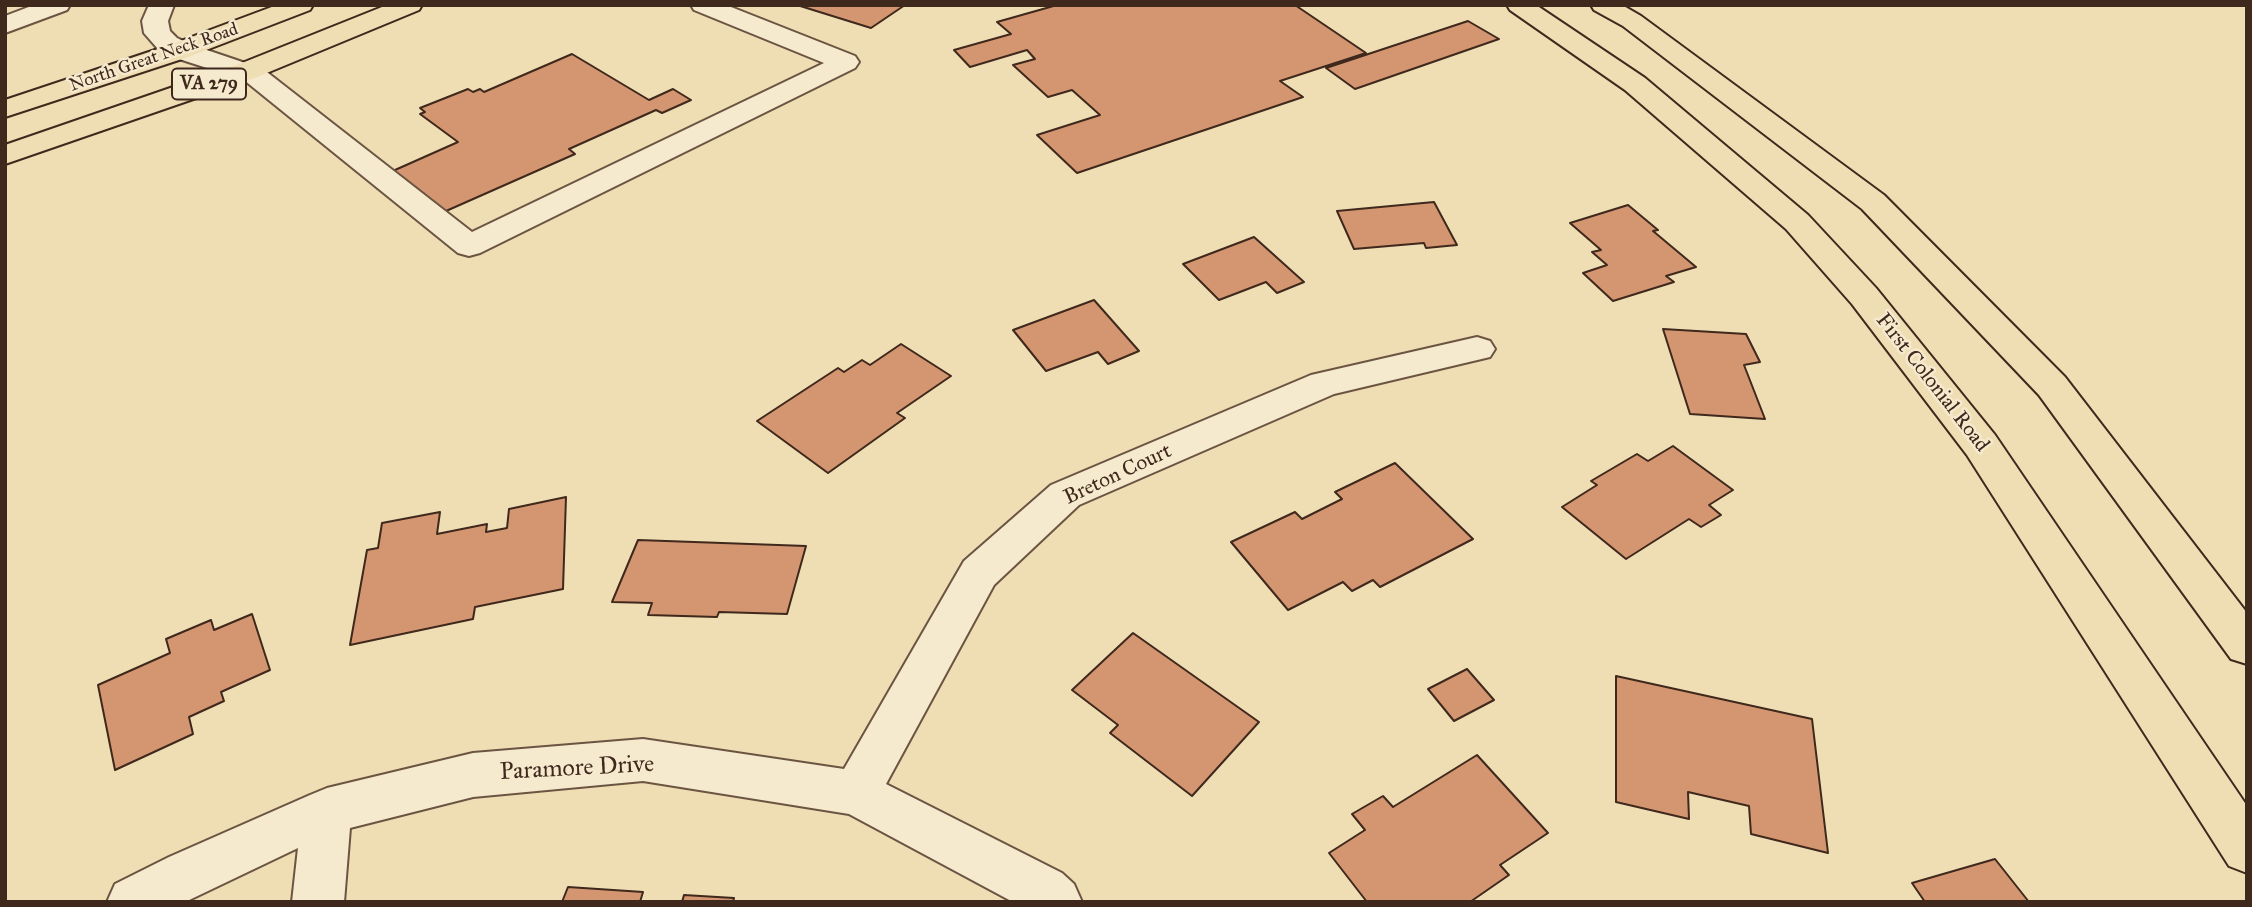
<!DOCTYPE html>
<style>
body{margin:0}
#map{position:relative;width:2252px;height:907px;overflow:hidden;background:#efddb4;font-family:"IM FELL Great Primer",serif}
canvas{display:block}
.frame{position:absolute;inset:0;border:7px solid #3f281c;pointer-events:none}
</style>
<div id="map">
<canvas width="2252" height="907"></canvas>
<div class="frame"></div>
</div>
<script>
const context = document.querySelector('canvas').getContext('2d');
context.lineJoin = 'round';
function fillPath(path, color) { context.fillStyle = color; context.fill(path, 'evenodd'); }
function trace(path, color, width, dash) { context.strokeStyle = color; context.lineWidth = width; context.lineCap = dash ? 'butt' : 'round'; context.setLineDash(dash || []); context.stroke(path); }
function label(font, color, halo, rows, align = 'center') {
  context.font = font + ' "IM FELL Great Primer",serif'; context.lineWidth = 5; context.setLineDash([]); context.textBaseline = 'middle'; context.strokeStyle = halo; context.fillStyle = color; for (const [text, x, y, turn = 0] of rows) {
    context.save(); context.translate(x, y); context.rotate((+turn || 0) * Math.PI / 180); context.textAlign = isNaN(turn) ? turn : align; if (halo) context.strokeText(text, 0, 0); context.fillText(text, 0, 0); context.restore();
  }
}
const building = new Path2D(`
 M797,5H905L871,28Z
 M1057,5H1295L1366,53L1280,81L1303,97L1077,173L1037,135L1100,115L1072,90L1048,97L1013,65L1035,59L1027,50L970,67L954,50L1011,34L997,22Z
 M1468,21L1499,39L1355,89L1326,68Z
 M572,54L649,100L673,89L691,100L662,113L656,110L569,149L575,154L437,215L386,174L458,142L420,114L425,112L420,108L468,89L473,92L480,89L484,92Z
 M1434,202L1457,245L1426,248L1424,243L1354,249L1337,211Z
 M1628,205L1658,230L1653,231L1696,267L1666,276L1674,282L1613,301L1583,273L1607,265L1592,252L1601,250L1570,223Z
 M1254,237L1304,282L1277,293L1266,282L1219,300L1183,264Z
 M1094,300L1139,351L1108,364L1098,352L1046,371L1013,330Z
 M1663,329L1746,334L1760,362L1744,365L1765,419L1690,414Z
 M901,344L951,376L897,413L905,418L828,473L757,421L838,368L844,372L862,360L870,365Z
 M1673,446L1733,490L1709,505L1721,515L1701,527L1689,519L1626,559L1562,507L1597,485L1591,481L1637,454L1648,461Z
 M1395,463L1473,539L1380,587L1373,580L1352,591L1343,582L1288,610L1231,542L1295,512L1302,519L1342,499L1335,492Z
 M566,497L563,589L475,607L473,619L350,645L367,550L378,548L382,523L440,512L437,534L487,524L486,532L507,528L509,509Z
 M638,540L806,546L787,614L719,612L717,617L648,615L652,603L612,602Z
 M252,614L270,670L221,692L224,701L189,717L193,734L115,770L98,685L170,653L166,639L211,620L214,630Z
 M1133,633L1259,722L1192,796L1110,733L1118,725L1072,690Z
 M1467,669L1494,700L1454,721L1428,689Z
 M1616,676L1812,719L1828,853L1751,834L1749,806L1688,792L1689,819L1616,802Z
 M1477,755L1548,833L1500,865L1509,875L1470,902H1367L1329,853L1365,830L1352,814L1383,796L1393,807Z
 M1995,859L2029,902H1925L1912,883Z
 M568,887L643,892L640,902H562Z
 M684,895L734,898L733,902H682Z`);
fillPath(building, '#d49671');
trace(building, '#3f281c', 2);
const minor = new Path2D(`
 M34,5H70L67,10L5,33V16Z
 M149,5H174L168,21L170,31L177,38L192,45L263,69L472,232L824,63L694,10L691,5H726L855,56L859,62L855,68L480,253L469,256L458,253L244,80L173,57L158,49L144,33L142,21Z
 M1477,337L1490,341L1495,349L1490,357L1334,394L1079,505L994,585L886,784L1062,873L1074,884L1082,902H1013L849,814L643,781L473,797L350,828L344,902H292L298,848L185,902H107L115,884L169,857L310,795L327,788L473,753L643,739L844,769L964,561L1051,485L1311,375Z`);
const major = new Path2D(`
 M277,5H313L310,10L188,57L5,117V100L170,45Z
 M387,5H422L419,10L257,77L5,164V145L237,65Z
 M1507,5H1536L1645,78L1808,215L1876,288L1995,435L2247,806V873L2229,866L1967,455L1852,304L1786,229L1625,90L1510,10Z
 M1591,5H1622L1641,16L1884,195L2065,377L2247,613V664L2231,659L2039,395L1862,209L1623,26L1594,10Z`);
trace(minor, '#6b5542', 4);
trace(major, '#3f281c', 4);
fillPath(minor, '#f5e9ce');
fillPath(major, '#efddb4');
label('18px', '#3f281c', '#f5e9ce', [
 ["North Great Neck Road",154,58,-19]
]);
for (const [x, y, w] of [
 [209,84,74]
]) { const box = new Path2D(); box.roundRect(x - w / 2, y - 15.5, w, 31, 5); context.fillStyle = '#f5e9ce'; context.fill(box); trace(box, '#3f281c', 2); }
label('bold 19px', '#3f281c', null, [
 ["VA 279",209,84]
]);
label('21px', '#3f281c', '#f5e9ce', [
 ["First Colonial Road",1932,383,52],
 ["Breton Court",1118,475,-25]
]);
label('24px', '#3f281c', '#f5e9ce', [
 ["Paramore Drive",577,769,-3]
]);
</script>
